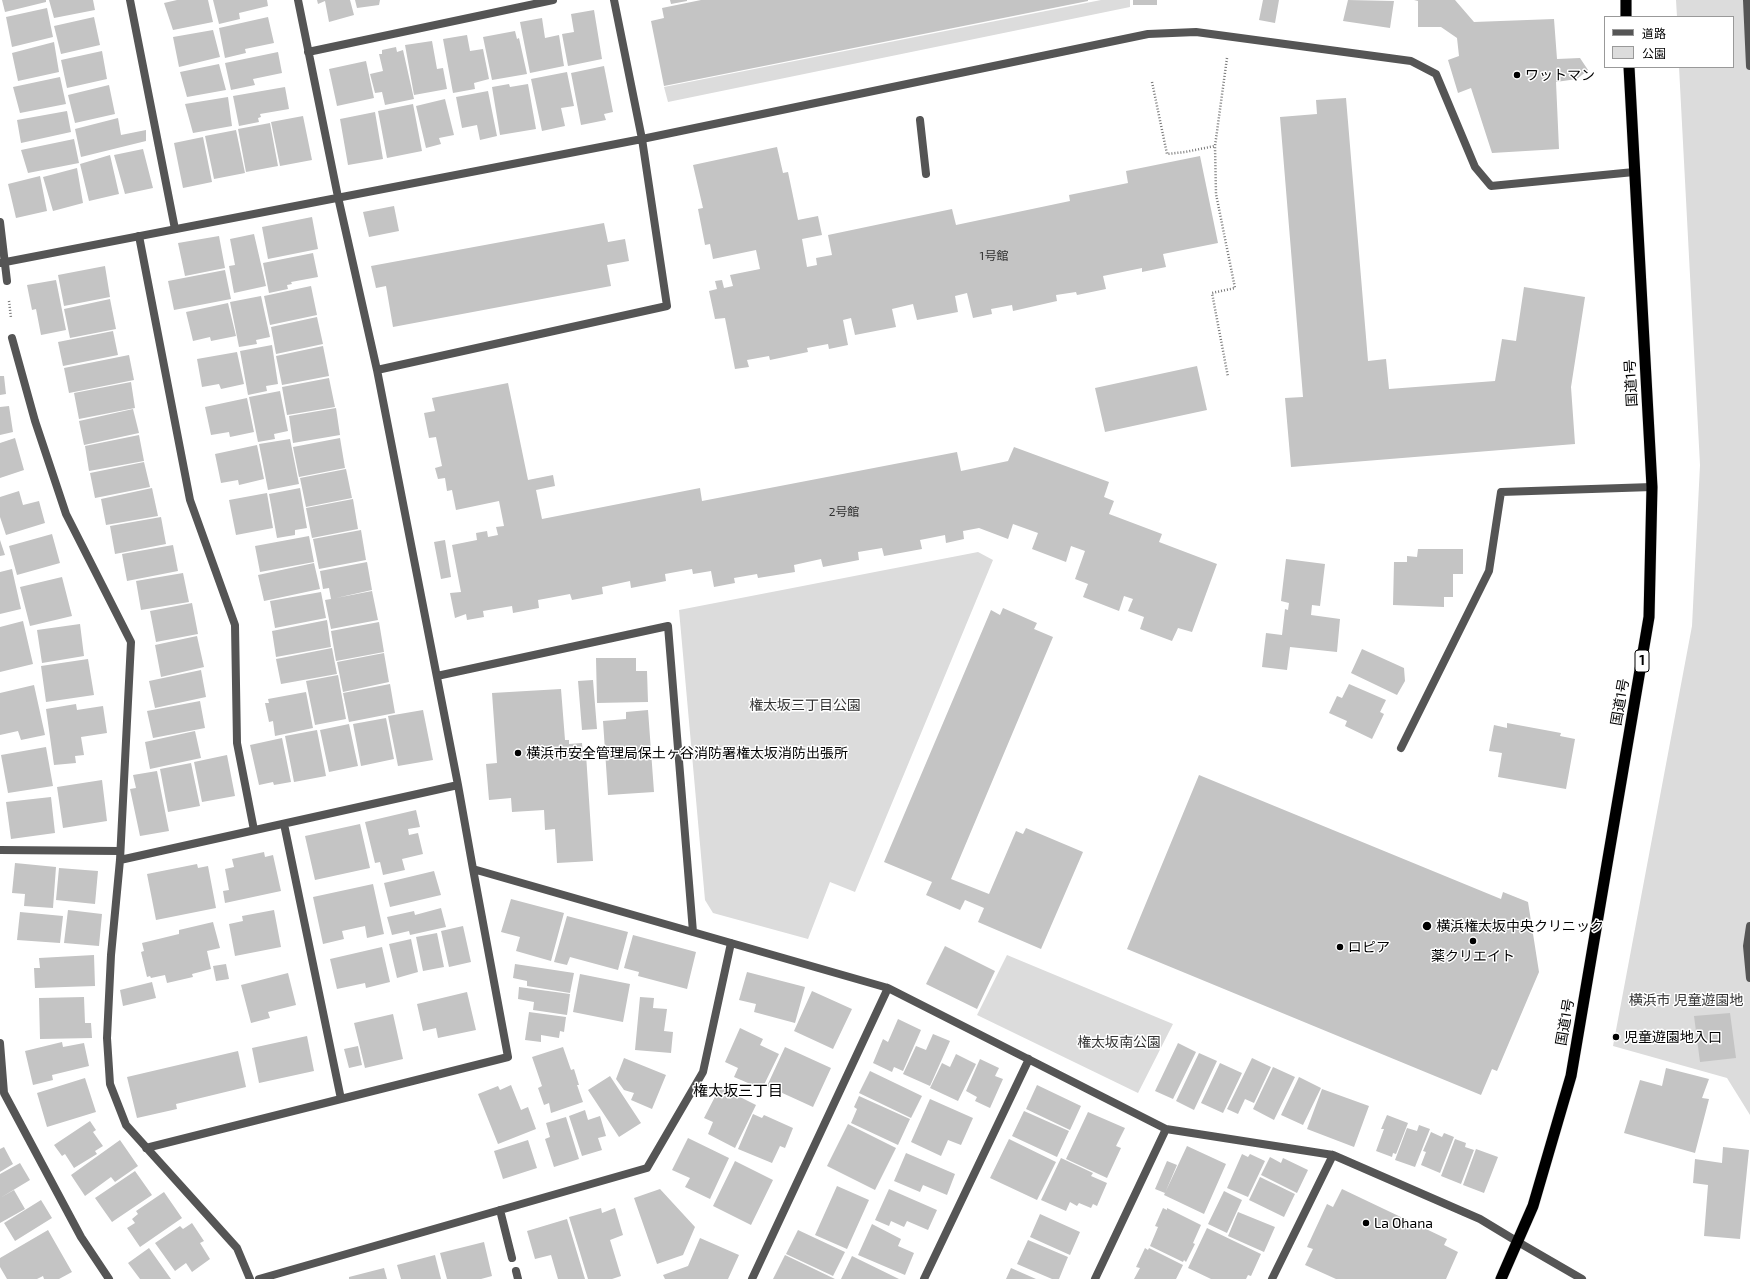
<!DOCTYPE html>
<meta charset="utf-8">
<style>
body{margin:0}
#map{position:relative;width:1750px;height:1279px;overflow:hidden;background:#fff;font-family:"Exo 2","Noto Sans JP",sans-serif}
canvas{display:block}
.legend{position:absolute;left:1604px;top:16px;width:130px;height:52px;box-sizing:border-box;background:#fff;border:1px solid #999;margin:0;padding:5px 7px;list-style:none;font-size:12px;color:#000}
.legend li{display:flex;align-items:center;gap:8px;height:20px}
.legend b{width:20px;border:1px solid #999}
</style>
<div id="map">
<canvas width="1750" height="1279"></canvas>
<ul class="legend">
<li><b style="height:5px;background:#555"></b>道路</li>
<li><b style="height:11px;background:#dcdcdc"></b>公園</li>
</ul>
</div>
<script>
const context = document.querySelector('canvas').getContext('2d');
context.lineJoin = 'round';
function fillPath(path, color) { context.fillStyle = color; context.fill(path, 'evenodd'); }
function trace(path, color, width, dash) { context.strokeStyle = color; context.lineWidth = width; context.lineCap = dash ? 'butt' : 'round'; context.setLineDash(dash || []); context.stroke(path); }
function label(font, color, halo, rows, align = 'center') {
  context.font = font + ' "Exo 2","Noto Sans JP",sans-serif'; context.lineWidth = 3; context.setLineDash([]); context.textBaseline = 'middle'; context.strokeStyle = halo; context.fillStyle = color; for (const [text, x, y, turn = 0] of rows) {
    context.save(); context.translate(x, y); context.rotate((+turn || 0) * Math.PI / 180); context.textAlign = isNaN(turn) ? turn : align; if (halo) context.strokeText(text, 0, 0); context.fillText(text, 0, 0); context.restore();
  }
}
fillPath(new Path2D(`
 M1101,0H1130V7L668,102L664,87Z
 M1676,0H1750V1115L1727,1078L1613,1046L1692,626L1700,465L1679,67H1733V17H1677Z
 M978,552L993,560L855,892L830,882L808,939L713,913L705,900L679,610Z
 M1007,955L1173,1024L1138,1093L977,1015Z`), '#dcdcdc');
fillPath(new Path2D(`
 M2,0H46V2L5,12Z
 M49,0H93L95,10L54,18Z
 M177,0H208L213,22L173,30L164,3Z
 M213,0H267L268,6L239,13L240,19L219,24Z
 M317,0H350L354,15L329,22L325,1L318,4Z
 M355,0H380L379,5L357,8Z
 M670,0H687V1L671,4Z
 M701,0H1088V1L664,86L651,21L664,18L662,8Z
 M1133,0H1157V5H1133Z
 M1263,0H1279L1275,23L1259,20Z
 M1348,0L1394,1L1390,28L1343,21Z
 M1414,0H1455L1474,22L1554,19L1557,59L1580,58L1588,70L1577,79L1556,82L1559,149L1492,153L1471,88L1458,93L1448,60L1459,56L1457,38L1441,27H1418V1Z
 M47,8L53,37L12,47L6,17Z
 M594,10L602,59L568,66L562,34L574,32L571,14Z
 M94,17L100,45L61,54L54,26Z
 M268,17L274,43L245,49L246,53L225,58L219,28Z
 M542,18L545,38L559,35L564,66L530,73L520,22Z
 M213,30L220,57L179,67L173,37Z
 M515,31L517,39L519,38L527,74L492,80L483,37Z
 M467,35L470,51L483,49L489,79L474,83L475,89L453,93L443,39Z
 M432,41L437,69L443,68L447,89L414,95L405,45Z
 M54,42L59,72L18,81L12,53Z
 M396,47L397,52L403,50L414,99L385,105L382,92L375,93L370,74L383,71L379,54H382V50Z
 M102,51L107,79L67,88L61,60Z
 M278,52L282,73L253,79L255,85L231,90L225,63Z
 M366,61L374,98L337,106L329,69Z
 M219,64L226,90L187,97L180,72Z
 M604,66L613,112L604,114L606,120L581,125L571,73Z
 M567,72L574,106L561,108L565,126L542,131L531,79Z
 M60,77L66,104L20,113L13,87Z
 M509,84L510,87L528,84L536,129L500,135L492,87Z
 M109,85L115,114L75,123L68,95Z
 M285,87L289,109L260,114L261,117L258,118L259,122L239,126L233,96Z
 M488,91L497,136L480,140L477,125L462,128L456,97Z
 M228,97L232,126L193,133L185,104Z
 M1346,98L1368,361L1386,359L1389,389L1495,381L1502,339L1516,341L1524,287L1585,297L1571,387L1575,444L1291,467L1285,398L1303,397L1280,117L1317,114L1316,100Z
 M445,99L454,135L439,138L441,144L426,148L416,106Z
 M413,104L422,151L387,158L378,111Z
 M67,111L71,132L21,143L17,120Z
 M375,112L383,159L348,165L340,119Z
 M303,116L312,160L280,166L271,122Z
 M118,118L121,135L146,130V141L81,157L75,129Z
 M270,123L278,166L246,172L238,129Z
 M236,130L245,173L214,179L205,136Z
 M203,137L212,182L183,188L174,143Z
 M74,139L79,163L28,173L21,150Z
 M777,147L783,173L788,172L798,220L818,216L822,235L802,239L807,267L817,265L816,258L832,255L828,235L952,209L956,225L1070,201L1069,195L1128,183L1126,171L1200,156L1218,243L1163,254L1166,267L1142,272V268L1103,276L1106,289L1077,295L1076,292L1056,295L1057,301L1013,311L1012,305L991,309L992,314L973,318L967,293L955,296L958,312L917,320L913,304L892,309L896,327L855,335L851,318L843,320L848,345L829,349L828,344L807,348L808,352L770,360L769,356L747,360L749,367L735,369L725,318L715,319L709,291L717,289L715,281L722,280L724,288L733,286L730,275L760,269L756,250L713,259L710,244L705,245L698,209L703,208L693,165Z
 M143,149L153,188L125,194L114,155Z
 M110,155L119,194L89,201L80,164Z
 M77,168L83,203L53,211L43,177Z
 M40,176L47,211L16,218L8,184Z
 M394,206L399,231L369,237L363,212Z
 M312,217L318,249L268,259L262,227Z
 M604,223L608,242L625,239L629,261L607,265L611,286L393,327L386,286L376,288L371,266Z
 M254,234L266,286L234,293L229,266L235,265L230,239Z
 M219,236L225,268L185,276L178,243Z
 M313,253L318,277L291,282L292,284L287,285L288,289L269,293L263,263Z
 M105,266L110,297L64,306L58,275Z
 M225,270L231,299L174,310L168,281Z
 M56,280L66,330L41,335L36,309L32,310L27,285Z
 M311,286L317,315L270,325L264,296Z
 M261,296L270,337L256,340L257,344L239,347L230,302Z
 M110,299L116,329L70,338L64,309Z
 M228,303L236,336L211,341L210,337L193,341L186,312Z
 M317,317L323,344L276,354L271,327Z
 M113,331L118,355L63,366L58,342Z
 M272,345L278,384L266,386L267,391L248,395L240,351Z
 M323,346L329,376L282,385L276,356Z
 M237,352L244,384L221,389L219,384L202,387L197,359Z
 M129,355L134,380L69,393L64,368Z
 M1197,366L1207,410L1105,432L1095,388Z
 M0,376H4L6,394L0,395Z
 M329,378L335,407L287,415L282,387Z
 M131,382L135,408L79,419L74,393Z
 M508,383L528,480L553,475L555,486L536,490L542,519L700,488L702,501L957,452L961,471L1008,461L1014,447L1109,482L1104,497L1114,501L1109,514L1162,534L1159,542L1217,564L1192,632L1178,628L1172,641L1140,629L1144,617L1128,611L1133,599L1124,596L1119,611L1083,597L1088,584L1075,579L1085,551L1071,546L1066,562L1032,549L1038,533L1013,524L1008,539L979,528L963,531L964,539L946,543L945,535L920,540L922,549L884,556L882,548L858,552L859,560L823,567L821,559L794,565L795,572L758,578L757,574L734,578L735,583L714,587L711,571L693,574L692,569L665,574L666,581L631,588L630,581L602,587L603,594L572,600L570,594L538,600L539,608L513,613L512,606L483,611L484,617L467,620L466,614L455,618L450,593L461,592L452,545L477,540L476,533L487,531L488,537L498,535L496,527L504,526L499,501L456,510L452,490L447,491L445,478L438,479L435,468L442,466L436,437L429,438L424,413L435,411L432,398Z
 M280,391L288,431L274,434L275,439L258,442L249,397Z
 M247,398L254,432L230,437L229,432L211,435L205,407Z
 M9,406L13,432L0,435V407Z
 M336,408L340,435L293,443L289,416Z
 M133,409L139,433L84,445L79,421Z
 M139,435L144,461L89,471L85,446Z
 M15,438L24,470L0,478V443Z
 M340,438L345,468L299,477L293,447Z
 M290,439L299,484L268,490L259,444Z
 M257,445L264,479L239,485L238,480L221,483L215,454Z
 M144,462L150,487L95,498L90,473Z
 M346,469L352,498L306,507L300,478Z
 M152,488L158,516L106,525L101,499Z
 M300,488L307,528L295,530V535L277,538L269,494Z
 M19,491L23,505L39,501L45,523L6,535L0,517V497Z
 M267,493L273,528L236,535L229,500Z
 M353,499L358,529L312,538L306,508Z
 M161,517L166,544L115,554L110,526Z
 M361,530L366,560L319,569L313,539Z
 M52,534L60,563L17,575L9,546Z
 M309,536L314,562L260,572L255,546Z
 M0,540L5,555L0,556Z
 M445,540L451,577L441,579L434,542Z
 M173,545L178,571L127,581L122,554Z
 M1418,549H1463V574H1453V597H1444V607L1393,605L1394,562H1407V556L1417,557Z
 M1286,559L1325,564L1320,606L1312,605L1311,615L1340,619L1337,652L1290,647L1287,670L1262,667L1266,633L1282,635L1285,609L1288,610L1289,603L1281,601Z
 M367,562L372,590L336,598L372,591L378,620L331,629L325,600L331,599L329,588L323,589L320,571Z
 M314,563L320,589L264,601L258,575Z
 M12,569L21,609L0,614V572Z
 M183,573L189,602L141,610L136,581Z
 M62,577L72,616L30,626L20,587Z
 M321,592L326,618L275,628L270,601Z
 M192,603L198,634L156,642L150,611Z
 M1003,608L1037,623L1034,629L1053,637L951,879L989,894L1016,831L1023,834L1026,828L1083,852L1041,949L978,922L984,908L965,900L960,910L926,895L932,882L884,862L991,610L1000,615Z
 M327,620L331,647L276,657L272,631Z
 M23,621L33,664L0,672V627Z
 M379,622L384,652L336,661L331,631Z
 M80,624L84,656L42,663L37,630Z
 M197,636L204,667L161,677L155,645Z
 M332,648L337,674L281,684L276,659Z
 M1362,649L1404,668L1405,681L1397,695L1351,673Z
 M384,653L389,682L343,692L337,662Z
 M596,658H636V671H647L648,702L597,703Z
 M88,659L94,695L46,702L41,666Z
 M201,670L206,697L155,708L149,681Z
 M338,675L346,719L315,725L306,681Z
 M593,680L597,729L582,730L578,681Z
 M390,684L395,713L349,722L343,693Z
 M1349,684L1386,700L1380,712L1384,714L1372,739L1345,726L1347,721L1329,713L1337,696L1342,698Z
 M34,685L45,735L21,740L18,731L0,735V693Z
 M561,689L565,740H569V744L582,743L583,755L586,754L593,861L557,863L555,829L545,830L544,810L512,812L511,798L489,800L486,764L497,763L492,693Z
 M306,692L313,728L275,736L273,721L269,722L265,703H269L268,699Z
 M200,701L205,728L153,738L147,711Z
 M76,704L77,710L103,706L107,733L81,737L84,755L75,756L76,763L54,765L46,709Z
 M423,710L433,760L398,766L388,716Z
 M648,710L654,792L608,795L603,721L626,719V712Z
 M386,718L394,759L361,766L353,724Z
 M1507,723L1561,733L1560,736L1575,739L1566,789L1498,777L1502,753L1489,751L1494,725L1507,728Z
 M349,724L358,766L329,772L320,730Z
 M317,730L326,776L294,782L285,736Z
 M195,731L201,758L150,769L145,742Z
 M282,738L291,782L274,785L273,782L259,785L250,745Z
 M46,747L53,786L8,793L1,755Z
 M227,755L235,796L202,802L194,762Z
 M191,763L200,806L168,812L160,769Z
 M157,771L169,831L140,836L130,789L136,788L133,775Z
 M1199,775L1501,899L1503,892L1528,902L1539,972L1497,1071L1492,1069L1481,1095L1127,949Z
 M102,780L107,821L63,828L57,787Z
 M51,797L55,833L11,839L6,802Z
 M416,810L420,827L408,829L409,835L418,833L423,854L402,859L405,870L383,875L380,862L375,863L365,822Z
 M360,824L370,868L315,880L305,836Z
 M264,852L265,857L273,855L281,891L225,903L223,891L229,890L225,869L234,867L232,859Z
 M15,863L56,867L53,908L24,906L25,894L12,893Z
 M197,864L198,868L208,866L216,908L156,920L147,874Z
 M59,868L98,871L95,904L56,900Z
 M434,871L441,895L390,907L384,883Z
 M373,884L384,934L367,938L365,926L342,931L344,939L323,944L313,897Z
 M511,899L564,913L551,961L516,951L520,937L501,932Z
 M441,908L446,927L410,935L409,931L392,935L387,917L414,911L415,915Z
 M68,910L102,914L99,946L64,943Z
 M274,910L281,947L235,956L229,924L243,921L242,916Z
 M20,912L63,916L60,943L17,940Z
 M567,916L628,932L618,970L570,957L567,965L554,962Z
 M213,922L220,948L207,951L211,969L192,974L193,977L167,983L165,975L151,978L150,976L147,977L141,952L144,951L142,943L179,934V930Z
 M463,926L471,962L449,967L441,931Z
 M437,933L444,967L423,971L416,937Z
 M633,935L696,952L687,989L638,976L639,972L624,968Z
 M411,939L418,972L397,978L389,944Z
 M945,946L995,971L977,1009L926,984Z
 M382,947L390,982L366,988L365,983L337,989L330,959Z
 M94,955L95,986L35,988L34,968H40L39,958Z
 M226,964L229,979L216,981L213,966Z
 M515,964L574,973L570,993L527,986V981L513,978Z
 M747,972L805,987L795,1023L754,1012L756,1004L739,1000Z
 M288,973L296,1005L268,1012L270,1018L251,1023L241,985Z
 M580,974L630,984L623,1022L573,1012Z
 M152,982L156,998L123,1006L120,990Z
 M519,987L570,994L567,1015L533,1010L534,1002L518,999Z
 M812,991L852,1009L833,1049L794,1031Z
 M467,992L476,1030L438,1038L436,1028L423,1031L417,1004Z
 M84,997L85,1023H91L92,1038L40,1039L39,998Z
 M640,997L654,998L653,1008L667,1009L664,1031L673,1032L671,1053L635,1050Z
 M529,1012L566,1017L564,1032L560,1031L559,1038L541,1035V1042L525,1040Z
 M1730,1013L1736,1058L1700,1062L1694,1016Z
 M393,1014L403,1059L365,1068L354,1023Z
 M898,1019L921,1030L903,1071L894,1067L892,1072L873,1063L883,1039L888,1042Z
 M740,1028L763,1039L760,1045L779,1054L762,1089L734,1077L738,1068L725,1062Z
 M933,1034L950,1041L930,1086L903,1074L916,1046L926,1050Z
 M307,1036L314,1071L259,1083L252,1048Z
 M62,1042L63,1047L84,1043L89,1066L52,1075L53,1080L33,1085L25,1051Z
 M1178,1043L1196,1052L1173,1099L1155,1091Z
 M358,1046L362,1065L349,1068L344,1049Z
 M563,1047L571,1070L574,1069L579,1085H577L583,1102L551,1113L549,1103L544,1105L538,1088L542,1086L532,1057Z
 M785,1047L831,1068L813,1107L767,1086Z
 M238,1051L246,1087L176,1104L177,1109L137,1118L127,1077Z
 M1199,1053L1217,1061L1194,1110L1176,1101Z
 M956,1054L976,1064L958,1101L930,1088L942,1063L950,1067Z
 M624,1058L666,1075L652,1109L631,1100L634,1093L624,1090L616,1079Z
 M1252,1058L1271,1067L1254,1103L1245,1099L1238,1114L1227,1109Z
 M980,1059L999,1068L995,1076L1003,1079L990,1108L975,1101L977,1097L966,1091Z
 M1220,1063L1242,1073L1223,1113L1201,1103Z
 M1273,1067L1295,1077L1274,1120L1253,1109Z
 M1666,1068L1709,1079L1702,1098L1709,1099L1695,1153L1624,1133L1640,1080L1662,1086Z
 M870,1071L922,1096L911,1118L859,1093Z
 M610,1076L641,1123L619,1137L588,1090Z
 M1299,1077L1321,1088L1303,1125L1281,1115Z
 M85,1078L96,1112L47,1127L37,1093Z
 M511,1085L521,1110L528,1107L536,1129L498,1144L478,1094L498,1086L500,1090Z
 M1037,1085L1081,1106L1070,1130L1026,1109Z
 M720,1087L756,1105L735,1148L708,1134L713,1122L704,1118Z
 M1322,1089L1369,1106L1354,1147L1307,1129Z
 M859,1096L910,1119L898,1145L851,1123L857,1109L854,1107Z
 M930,1099L973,1118L961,1145L948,1140L941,1156L911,1142Z
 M585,1110L588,1120L600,1116L606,1136L598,1138L602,1150L582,1156L569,1116Z
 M1024,1111L1069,1131L1057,1157L1012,1136Z
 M1088,1112L1125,1128L1116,1146L1121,1148L1107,1178L1066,1159Z
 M753,1114L762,1118L764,1115L793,1128L785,1148L780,1146L772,1163L738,1149Z
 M1387,1115L1408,1123L1396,1154L1393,1153L1392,1157L1376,1151L1384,1129H1381Z
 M566,1117L579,1159L554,1167L545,1139L550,1137L546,1123Z
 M90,1121L96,1130L93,1132L103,1146L95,1151L97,1154L74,1168L65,1154L62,1156L54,1145Z
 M848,1124L896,1148L875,1190L827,1166Z
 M1419,1125L1430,1129L1415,1167L1395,1160L1407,1128L1417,1131Z
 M1431,1132L1442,1137L1444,1133L1454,1137L1440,1173L1421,1165L1426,1152L1423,1151Z
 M688,1138L729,1158L710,1199L685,1187L690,1178L672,1170Z
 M1009,1139L1056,1162L1037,1200L990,1178Z
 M1455,1139L1466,1143L1465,1147L1474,1150L1461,1184L1441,1176Z
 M120,1140L138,1166L115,1182L111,1177L85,1196L71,1175Z
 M528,1140L537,1168L503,1179L494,1151Z
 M1187,1146L1226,1164L1204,1214L1164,1195Z
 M4,1147L13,1164L0,1172V1149Z
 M1723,1147L1749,1150L1740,1239L1704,1236L1708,1185L1693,1183L1695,1159L1722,1163Z
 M1476,1149L1498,1157L1484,1193L1463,1185Z
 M906,1153L955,1174L947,1195L923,1185L920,1192L894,1181Z
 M1242,1154L1248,1157L1250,1154L1265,1161L1248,1197L1227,1188Z
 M1270,1157L1281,1163L1283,1158L1308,1170L1297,1193L1261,1175Z
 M1061,1158L1093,1173L1091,1176L1107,1183L1097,1206L1093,1204L1091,1208L1079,1203L1077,1206L1070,1202L1066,1211L1041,1200Z
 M735,1161L773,1180L751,1225L713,1206Z
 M1167,1161L1177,1165L1165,1193L1155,1189Z
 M20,1163L30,1180L0,1198V1174Z
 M135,1171L152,1195L112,1222L95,1198Z
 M1260,1177L1295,1194L1284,1217L1249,1200Z
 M837,1186L869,1200L847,1249L815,1235Z
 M660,1189L695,1227L683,1255L657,1264L634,1198Z
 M889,1189L937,1210L928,1230L907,1221L904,1227L891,1221L889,1226L875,1220Z
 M1342,1189L1447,1239L1444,1245L1458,1252L1446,1279H1336L1305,1265L1313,1249L1307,1247L1327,1204L1333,1207Z
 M14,1190L25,1209L0,1223V1198Z
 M1224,1191L1242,1200L1227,1233L1208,1224Z
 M164,1192L182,1218L140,1247L127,1228L135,1223L132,1219L138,1214L136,1211Z
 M41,1200L52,1218L15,1241L4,1223Z
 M601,1208L602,1213L615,1208L623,1235L610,1240L621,1276L612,1279H588L569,1217Z
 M1163,1208L1167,1210V1208L1201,1225L1193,1243L1195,1244L1186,1262L1184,1260L1183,1262L1150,1246L1158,1227L1155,1226Z
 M1238,1212L1275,1227L1264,1252L1228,1236Z
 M1040,1214L1080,1232L1070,1255L1030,1237Z
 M567,1219L585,1279H558L551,1255L535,1259L527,1231Z
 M192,1223L204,1241L200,1243L210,1259L192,1272L186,1263L175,1271L155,1243L180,1226L183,1229Z
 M872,1224L901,1239L898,1246L914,1253L905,1275L858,1255Z
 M1207,1228L1261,1254L1251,1276L1248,1275L1246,1279H1211L1188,1268Z
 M48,1230L72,1272L59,1279H44L43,1276L37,1279H7L0,1267V1258Z
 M798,1230L845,1252L833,1276L786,1254Z
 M700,1238L739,1255L728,1279H665L663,1275L688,1266Z
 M1028,1240L1068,1257L1059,1279H1052L1017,1264Z
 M484,1242L492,1276L481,1279H447L440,1253Z
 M149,1248L171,1279H140L128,1263Z
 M1145,1248L1148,1250L1149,1248L1183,1265L1176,1279H1134L1140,1268L1136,1267Z
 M435,1255L441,1279H401L397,1265Z
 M785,1255L835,1279H773Z
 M852,1256L899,1279H841Z
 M384,1268L387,1279H349V1277Z
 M1011,1268L1036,1279H1006Z`), '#c4c4c4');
const trunk = new Path2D(`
 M1626,0V17
 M1501,1279L1533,1206L1571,1076L1649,617L1652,487L1629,67`);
trace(trunk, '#dbdbdb', 12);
trace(new Path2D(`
 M1227,58L1215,146L1216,194L1235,288L1212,293L1228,377
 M1152,82L1167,154L1185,152L1215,146
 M9,301L11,318`), '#777', 2.5, [1, 2]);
trace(new Path2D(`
 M130,0L175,229
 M1747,0L1750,66
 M920,120L926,174
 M139,236L190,500L235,625L237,743L254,830
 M1750,926L1747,946L1750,978`), '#555', 8);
trace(new Path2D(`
 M516,1271L518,1279`), '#555', 8);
trace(new Path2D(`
 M298,0L338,197L377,370L458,785L473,869L888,988L1166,1129L1333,1155L1480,1219L1518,1242
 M308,52L553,0
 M0,222L7,281
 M0,263L642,139L1148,34L1196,32L1411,61L1436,74L1475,167L1491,186L1634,172
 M12,338L35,421L66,514L131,642L120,860L111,955L107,1038L110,1084L126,1125L237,1248L250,1279
 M377,370L667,306L642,139L614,0
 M437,676L668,626L693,932
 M1401,748L1489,571L1501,492L1652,487
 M284,824L341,1099
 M0,850L120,851
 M120,860L458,785
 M0,1043L4,1093L81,1237L109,1279
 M146,1148L508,1057L473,869
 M500,1210L512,1258
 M259,1279L647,1168L703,1072L731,943
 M752,1279L888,988
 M924,1279L1029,1059
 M1095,1279L1166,1129
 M1272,1279L1333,1155`), '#555', 8);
trace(new Path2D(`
 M1518,1242L1582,1279`), '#555', 8);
trace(trunk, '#000', 11);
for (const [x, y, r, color] of [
 [1517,75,4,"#000"],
 [518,753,4,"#000"],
 [1427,926,5,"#000"],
 [1473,941,4,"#000"],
 [1340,947,4,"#000"],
 [1616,1037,4,"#000"],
 [1366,1223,4,"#000"]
]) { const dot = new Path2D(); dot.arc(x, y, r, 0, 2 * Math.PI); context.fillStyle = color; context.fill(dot); trace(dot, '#fff', 1.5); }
label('12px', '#313131', null, [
 ["1号館",994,256],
 ["2号館",844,512]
]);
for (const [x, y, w] of [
 [1642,661,14]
]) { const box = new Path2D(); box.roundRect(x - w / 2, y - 11, w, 22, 3); context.fillStyle = '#fff'; context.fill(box); trace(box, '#000', 1); }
label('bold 13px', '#000', null, [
 ["1",1642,661]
]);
label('14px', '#000', '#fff', [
 ["ワットマン",1525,75],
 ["横浜市安全管理局保土ヶ谷消防署権太坂消防出張所",526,753],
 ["横浜権太坂中央クリニック",1436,926],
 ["ロピア",1348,947],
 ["薬クリエイト",1473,956,"center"],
 ["児童遊園地入口",1624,1037],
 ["La Ohana",1374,1223]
], 'left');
label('14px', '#000', '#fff', [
 ["国道1号",1631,383,-93],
 ["国道1号",1620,702,-80],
 ["国道1号",1565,1022,-80]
]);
label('14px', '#333', '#fff', [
 ["権太坂三丁目公園",805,705],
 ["横浜市 児童遊園地",1686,1000],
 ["権太坂南公園",1119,1042]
]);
label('15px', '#000', '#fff', [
 ["権太坂三丁目",738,1091]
]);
</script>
